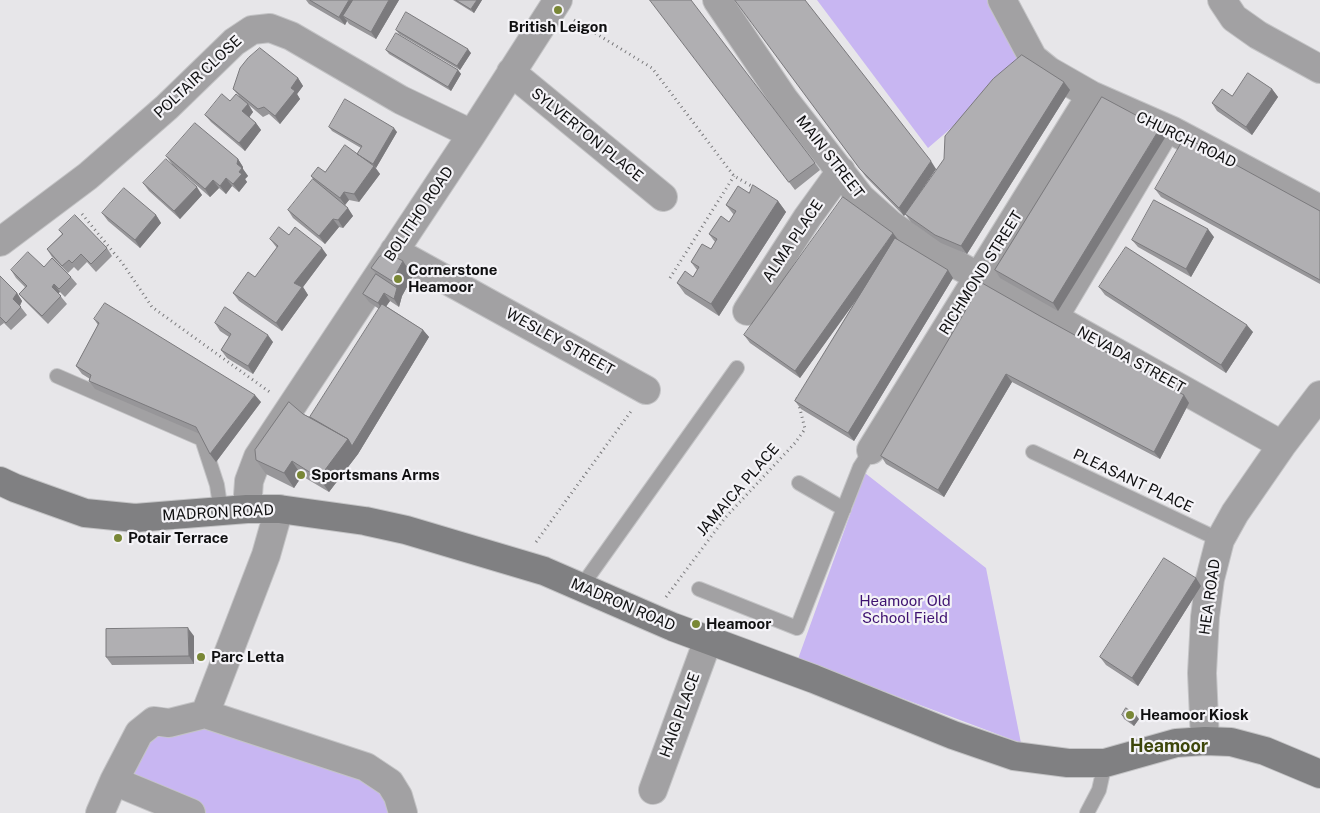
<!DOCTYPE html>
<style>
body{margin:0}
canvas{display:block;background:#e7e6e9}
</style>
<canvas width="1320" height="813"></canvas>
<script>
const context = document.querySelector('canvas').getContext('2d');
context.lineJoin = 'round';
function fillPath(path, color) { context.fillStyle = color; context.fill(path, 'evenodd'); }
function trace(path, color, width, dash) { context.strokeStyle = color; context.lineWidth = width; context.lineCap = dash ? 'butt' : 'round'; context.setLineDash(dash || []); context.stroke(path); }
function label(font, color, halo, rows, align = 'center') {
  context.font = font + ' "Public Sans",sans-serif'; context.lineWidth = 4.5; context.setLineDash([]); context.textBaseline = 'middle'; context.strokeStyle = halo; context.fillStyle = color; for (const [text, x, y, turn = 0] of rows) {
    context.save(); context.translate(x, y); context.rotate((+turn || 0) * Math.PI / 180); context.textAlign = isNaN(turn) ? turn : align; if (halo) context.strokeText(text, 0, 0); context.fillText(text, 0, 0); context.restore();
  }
}
fillPath(new Path2D(`
 M817,0H992L1028,62L928,148Z
 M865,473L986,568L1021,743L798,659Z
 M185,720L366,767L403,813H191L114,781L139,733Z`), '#c8b6f2');
const lane = new Path2D(`
 M1060,321L1173,131
 M57,376L202,439L217,485L221,512
 M1033,452L1220,540
 M799,483L844,509
 M581,587L737,368
 M699,589L797,628L860,467L871,450
 M1087,813L1099,790L1105,763`);
const street = new Path2D(`
 M717,0L784,99L861,198L890,224L917,243L1060,321L1282,445
 M1002,0L1033,58L1049,71L1091,95L1173,131L1320,209
 M1222,0L1234,18L1258,35L1320,69
 M511,72L663,197
 M0,242L88,176L167,107L234,42L252,30L270,28L291,36L401,100L472,134
 M394,251L646,390
 M747,311L807,218L841,171
 M871,450L1091,95
 M247,509L249,481L258,457L472,134L558,0
 M205,714L366,767L390,783L398,796L403,813
 M1205,741L1202,673L1205,617L1210,579L1220,540L1235,513L1282,445L1320,395
 M114,781L191,813
 M653,790L708,640
 M100,813L114,781L139,733L154,721L169,723L205,714L266,555L279,509`);
const secondary = new Path2D(`
 M0,481L15,488L85,513L135,518L247,509H279L365,521L406,530L544,571L673,627L814,679L953,735L1014,756L1068,763H1105L1176,743L1205,741L1231,742L1265,751L1320,774`);
trace(lane, '#c4c4c6', 16);
trace(street, '#c4c4c6', 30);
trace(secondary, '#c4c4c6', 30);
trace(new Path2D(`
 M574,20L652,68L734,176L755,188
 M82,214L123,264L152,307L271,393
 M670,278L734,176
 M536,542L632,410
 M666,597L725,518L795,443L805,429L797,397`), '#79797b', 3, [1, 4]);
trace(lane, '#a2a1a3', 14);
trace(street, '#a2a1a3', 28);
trace(secondary, '#808082', 28);
fillPath(new Path2D(`
 M306,0H399L376,39L349,24L347,21L345,25L309,4Z
 M453,0H482L474,13Z
 M650,0L815,163L820,170L795,190Z
 M735,0L936,169L911,206L1064,82L1070,90L967,254L941,243L911,222L905,214L904,216L866,177Z
 M396,30L471,53L460,70L399,34Z
 M386,50L458,70L461,74L451,91L389,54Z
 M298,78L303,86L297,94L300,99L280,124L269,114L263,117L249,105L253,112L249,117L256,123L261,130L245,151L211,122L205,115L239,96L233,89Z
 M1272,89L1278,97L1252,135L1217,111L1212,103L1232,96Z
 M329,127L397,132L376,168L375,167L380,174L359,202L349,200L345,205L353,216L343,228L339,227L325,244L293,218L288,210L314,180L311,176L325,172L357,154L361,148L332,131Z
 M1166,136L1058,311L1000,278L995,270Z
 M166,156L238,159L243,167V169L248,176L245,179L247,182L239,192L232,186L226,194L219,188L210,197L173,165L202,195L180,219L149,191L143,183L172,164Z
 M1155,189L1320,211V284L1161,197Z
 M749,193L778,201L786,212L719,316L685,294L677,283L693,277L697,270L691,262L711,249L715,242L709,234L729,222L734,215L726,205Z
 M102,213L156,215L161,223L140,248L108,221Z
 M59,230L107,248L112,256L96,272L87,262L78,271L74,267L68,273L52,257L47,249L62,234Z
 M289,235L327,255L303,287L308,295L282,331L239,301L233,293L255,277L277,248L270,239Z
 M1214,237L1191,277L1138,247L1132,240Z
 M898,240L953,278L854,441L801,409L795,401L860,294L800,378L750,343L744,335Z
 M44,267L71,277L77,284L65,297L60,292L58,293L67,304L48,324L25,301L19,294L25,287L16,278L11,270Z
 M371,268L413,276L402,296L399,307L390,301L386,306L423,330L429,337L358,454L329,492L302,476L294,488L266,474L256,460L303,414L310,417L379,309L369,302L363,294L376,274Z
 M0,276L17,293L22,301L20,306L27,315L11,330L4,323L0,326Z
 M1099,287L1253,332L1226,373L1105,295Z
 M1040,316L1184,395L1189,403L1160,459L1012,382L944,497L886,464L881,456Z
 M94,319L261,402L216,462L210,454L200,434L95,389L89,381L90,379L82,374L76,366L98,325Z
 M215,323L273,342L253,374L227,358L221,350L229,337L220,331Z
 M1196,578L1201,586L1138,686L1106,665L1100,657Z
 M194,636V664L112,665L106,657Z
 M1122,715L1139,719L1134,726L1124,719Z`), '#979699');
fillPath(new Path2D(`
 M349,0H359L343,16L347,21L345,25L339,17Z
 M389,0H399L376,39L371,32Z
 M477,0H482L474,13L471,9Z
 M468,49L471,53L460,70L457,66Z
 M458,70L461,74L451,91L448,87Z
 M298,78L303,86L297,94L300,99L280,124L275,116L291,88Z
 M1064,82L1070,90L967,254L961,246Z
 M1272,89L1278,97L1252,135L1246,127Z
 M248,104L253,112L248,119L242,111Z
 M256,123L261,130L245,151L239,143Z
 M394,128L397,132L376,168L373,164Z
 M1160,128L1166,136L1058,311L1053,303Z
 M238,159L243,167V169L248,176L245,179L247,182L239,192L233,184L239,172L237,164Z
 M931,161L936,169L904,216L899,208Z
 M374,166L380,174L359,202L354,194Z
 M226,178L232,186L226,194L220,186Z
 M213,180L219,188L210,197L205,189Z
 M197,187L202,195L180,219L174,211Z
 M344,192L349,200L345,205L340,198Z
 M778,201L786,212L719,316L711,304Z
 M348,208L353,216L343,228L338,220Z
 M156,215L161,223L140,248L135,240Z
 M333,219L339,227L325,244L319,236Z
 M1208,229L1214,237L1191,277L1186,269Z
 M893,233L899,241L800,378L795,371Z
 M322,248L327,255L303,287L308,295L282,331L276,323L294,283Z
 M403,261L413,276L402,296L399,307L394,299L397,288L392,281Z
 M948,270L953,278L854,441L848,433Z
 M54,284L60,292L57,294L52,287Z
 M17,293L22,301L19,307L13,299Z
 M384,293L390,301L383,311L378,303Z
 M1247,325L1253,332L1226,373L1221,365Z
 M423,330L429,337L358,454L329,492L319,478Z
 M268,335L273,342L253,374L248,366Z
 M1006,374L1012,382L944,497L938,490Z
 M255,395L261,402L216,462L210,454Z
 M1184,395L1189,403L1160,459L1154,452Z
 M292,461L302,476L294,488L284,473Z
 M1196,578L1201,586L1138,686L1132,678Z
 M188,628L194,636V664L189,656Z
 M1136,715L1139,719L1134,726L1131,722Z`), '#7b7a7d');
const building = new Path2D(`
 M310,0H349L339,17Z
 M353,0H389L371,32L343,16Z
 M456,0H477L471,9Z
 M650,0H691L815,163L789,182Z
 M735,0H805L931,161L899,208L860,169Z
 M406,12L468,49L457,66L396,30Z
 M396,33L458,70L448,87L386,50Z
 M260,48L298,78L291,88L295,91L275,116L264,107L258,109L233,89L240,68L248,58Z
 M1022,55L1064,82L961,246L935,235L905,214L944,159L945,136L993,79Z
 M1248,73L1272,89L1246,127L1212,103L1222,89L1232,96Z
 M222,94L230,101L236,94L248,104L242,111L256,123L239,143L205,115Z
 M1102,97L1160,128L1053,303L995,270Z
 M345,99L394,128L373,164L357,154L362,146L329,127Z
 M195,123L238,159L237,164L242,168L239,172L242,174L233,184L226,178L220,186L213,180L205,189L166,156Z
 M1185,137L1320,211V280L1155,189Z
 M345,145L374,166L354,194L344,192L340,198L311,176L318,167L325,172Z
 M166,159L197,187L174,211L143,183Z
 M313,179L348,208L338,220L333,219L319,236L288,210Z
 M753,185L778,201L711,304L677,283L685,271L693,277L699,267L691,262L702,244L711,249L717,239L709,234L721,216L729,222L736,211L726,205L738,186L749,193Z
 M124,188L156,215L135,240L102,213Z
 M843,197L893,233L795,371L744,335Z
 M1154,200L1208,229L1186,269L1132,240Z
 M75,215L107,248L91,264L81,254L72,263L69,260L62,266L47,249L63,234L59,230Z
 M279,227L289,235L295,227L322,248L294,283L302,287L276,323L233,293L248,272L255,277L278,246L270,239Z
 M895,238L948,270L848,433L795,401Z
 M1126,247L1247,325L1221,365L1099,287Z
 M28,252L44,267L52,258L71,277L59,289L54,284L52,287L61,296L42,316L19,294L27,286L11,270Z
 M384,254H389L403,261L392,281L371,268L379,257Z
 M376,274L397,288L394,299L384,293L378,303L363,294Z
 M0,276L17,293L13,299L21,307L6,323L0,317Z
 M982,283L1040,316L1184,395L1154,452L1006,374L938,490L881,456Z
 M105,303L255,395L210,454L196,427L89,381L91,375L76,366L99,323L94,319Z
 M382,304L423,330L352,446L348,439L310,417Z
 M225,307L268,335L248,366L221,350L231,334L215,323Z
 M289,402L303,414L348,439L319,478L292,461L284,473L256,460L255,450Z
 M1164,558L1196,578L1132,678L1100,657Z
 M188,628L189,656L106,657V629Z
 M1126,708L1136,715L1131,722L1122,715Z`);
fillPath(building, '#b0afb2');
trace(building, '#7b7a7d', 1);
for (const [x, y, r, color] of [
 [558,10,5,"#798736"],
 [398,279,5,"#798736"],
 [301,475,5,"#798736"],
 [118,538,5,"#798736"],
 [696,624,5,"#798736"],
 [201,657,5,"#798736"],
 [1130,715,5,"#798736"]
]) { const dot = new Path2D(); dot.arc(x, y, r, 0, 2 * Math.PI); context.fillStyle = color; context.fill(dot); trace(dot, '#f4f3f7', 2); }
label('bold 15px', '#0f0f10', '#f4f3f7', [
 ["British Leigon",558,27,"center"],
 ["Cornerstone",408,270],
 ["Heamoor",408,287],
 ["Sportsmans Arms",311,475],
 ["Potair Terrace",128,538],
 ["Heamoor",706,624],
 ["Parc Letta",211,657],
 ["Heamoor Kiosk",1140,715]
], 'left');
label('15px', '#0f0f10', '#f4f3f7', [
 ["POLTAIR CLOSE",198,77,-43],
 ["SYLVERTON PLACE",587,135,39],
 ["CHURCH ROAD",1186,140,26],
 ["MAIN STREET",830,157,52],
 ["BOLITHO ROAD",419,214,-56],
 ["ALMA PLACE",793,241,-56],
 ["RICHMOND STREET",981,273,-58],
 ["WESLEY STREET",560,342,29],
 ["NEVADA STREET",1131,360,29],
 ["PLEASANT PLACE",1133,481,25],
 ["JAMAICA PLACE",738,490,-49],
 ["MADRON ROAD",218,513,-3],
 ["HEA ROAD",1210,597,-82],
 ["MADRON ROAD",623,605,23],
 ["HAIG PLACE",680,715,-70]
]);
label('15px', '#3e1271', '#f4f3f7', [
 ["Heamoor Old",905,601],
 ["School Field",905,618]
]);
label('bold 18px', '#3d460a', '#f4f3f7', [
 ["Heamoor",1169,746]
]);
</script>
